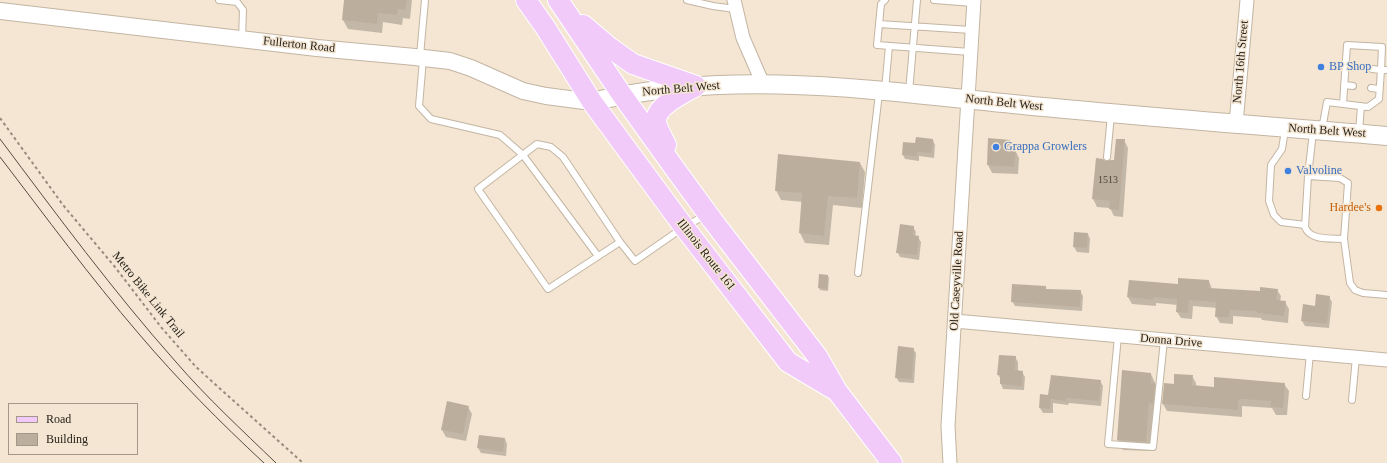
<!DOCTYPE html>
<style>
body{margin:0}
#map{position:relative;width:1387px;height:463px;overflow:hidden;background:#f4e6d2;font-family:"Times New Roman",serif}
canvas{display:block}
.legend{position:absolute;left:8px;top:403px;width:130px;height:52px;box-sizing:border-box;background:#f4e6d2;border:1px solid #a29788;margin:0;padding:5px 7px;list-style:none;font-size:12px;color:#26211a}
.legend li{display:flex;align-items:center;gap:8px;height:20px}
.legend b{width:20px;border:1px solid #a29788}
</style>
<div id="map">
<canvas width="1387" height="463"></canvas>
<ul class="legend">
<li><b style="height:5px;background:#f2cafa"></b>Road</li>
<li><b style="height:11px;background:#bcae9c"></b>Building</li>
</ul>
</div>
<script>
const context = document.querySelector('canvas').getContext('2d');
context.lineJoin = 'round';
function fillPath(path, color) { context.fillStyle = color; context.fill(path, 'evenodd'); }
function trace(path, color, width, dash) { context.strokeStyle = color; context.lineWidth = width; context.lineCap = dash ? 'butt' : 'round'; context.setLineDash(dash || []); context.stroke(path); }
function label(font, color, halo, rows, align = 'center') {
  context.font = font + ' "Times New Roman",serif'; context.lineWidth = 3; context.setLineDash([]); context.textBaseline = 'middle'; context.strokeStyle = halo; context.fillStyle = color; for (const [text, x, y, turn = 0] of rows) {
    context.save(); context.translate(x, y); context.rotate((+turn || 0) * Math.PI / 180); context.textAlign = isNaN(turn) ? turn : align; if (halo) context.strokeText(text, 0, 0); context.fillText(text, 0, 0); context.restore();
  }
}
fillPath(new Path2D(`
 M345,0H412L410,19L403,18L402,25L383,22L382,33L348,29L343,20Z
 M989,139L1009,141L1014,148L1013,150H1015L1019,158L1018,174L992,173L988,165Z
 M933,140L935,145L934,158L919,156V161L905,159L903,155L916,144Z
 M1124,140L1128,148L1123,217L1114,216L1110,208L1097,207L1093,199L1097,159L1106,163L1115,161Z
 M860,163L865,172L862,208L833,205L829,245L805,243L800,233L803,202L781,200L776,190Z
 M913,227L916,232L915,237H918L921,242L919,260L900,257L898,253Z
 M1088,234L1090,239L1089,253L1077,252L1074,247Z
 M828,276L829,278L828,291L820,290L819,288Z
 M1209,281L1212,289L1261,292L1277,290L1281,296L1280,302H1285L1289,309L1288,323L1262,320L1261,318L1233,316V324L1220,323L1216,316L1217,308L1193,306L1192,319L1181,318L1177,312L1178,305L1156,303V306L1132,304L1128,297L1179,285Z
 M1045,287L1047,290L1080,291L1083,296L1082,311L1015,306L1012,301Z
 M1329,297L1332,302L1329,328L1305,326L1302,321L1316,307Z
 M913,349L916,353L914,383L899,382L896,377Z
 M1015,357L1018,362V372H1022L1025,377L1024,390L1003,389L1001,384V379L998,375Z
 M1151,374L1160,394L1154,413L1151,451L1123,450L1118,440Z
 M1192,376L1196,383V387L1215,388L1284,384L1289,391L1287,415H1276L1272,408L1242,406V417L1167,411L1163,404L1174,385Z
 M1100,381L1103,386L1101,406L1069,403L1068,405L1053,403V413H1043L1040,408L1049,396Z
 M468,407L472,414L466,441L446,437L442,430Z
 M505,439L507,444L506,456L481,453L478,448Z`), '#0003');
fillPath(new Path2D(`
 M344,0H407L405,10L398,9L397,15L378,13L377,24L342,20Z
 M916,137L933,139L932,153L917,152V156L902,155L903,142L915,143Z
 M988,138L1010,140L1009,149H1016L1014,167L987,165Z
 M1116,139H1125L1119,210L1109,209L1110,201L1092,199L1096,158L1103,159L1106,161L1111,160H1114Z
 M778,154L860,162L857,198L828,196L824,236L799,233L802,193L775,191Z
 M900,224L914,226L913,235L919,236L917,255L896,253Z
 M1074,232L1088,233L1087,248L1073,247Z
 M819,274L828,275L827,289L818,288Z
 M1178,278L1209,280V288L1260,291V287L1278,289L1276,300L1286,301L1284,316L1257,313V311L1230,310L1229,317H1215L1216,302L1189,300L1188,313L1176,312L1177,299L1153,297V300L1127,297L1129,280L1178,284Z
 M1012,284L1046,286V289L1081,290L1080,307L1011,302Z
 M1316,294L1330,296L1327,324L1301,321L1303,304L1315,306Z
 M898,346L914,348L912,379L895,378Z
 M999,355L1016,356L1015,370L1023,371L1022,386L1000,384V375H997Z
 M1122,370L1151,373V383H1155L1153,404L1149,403L1146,442L1117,440Z
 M1174,374L1193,375L1192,385L1214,387V377L1285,383L1283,408L1271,407V401L1239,399L1238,410L1162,404L1164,383L1174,384Z
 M1051,375L1101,380L1099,401L1066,398V401L1051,399L1050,409L1039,408L1040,394L1048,395Z
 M447,401L469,406L463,434L441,430Z
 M479,435L505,438L503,452L477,448Z`), '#bcae9c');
const service = new Path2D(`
 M219,0L237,2L243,10L242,39
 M687,0L713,6L735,9
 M885,0L881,4L877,45L970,52
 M934,0L973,3
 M879,24L971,30
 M420,56L425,0
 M423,59L419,106L431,119L500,135L523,155L598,256
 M1346,67H1355
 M1344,85L1353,86
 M1371,88L1379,89
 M885,90L889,46
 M909,92L917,0
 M1343,104L1347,45L1382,47L1381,70L1372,69
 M1322,129L1327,102L1368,107L1379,99L1381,70H1387
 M1285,130L1282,149L1271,165L1269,201L1274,215L1281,222L1305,225
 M1313,132L1308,176L1340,178L1348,183L1344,239L1350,283L1355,290L1363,293L1387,295
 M1359,132L1361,106
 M1107,157L1111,115
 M1308,176L1305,227C1310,241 1331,238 1344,239
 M620,242L563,157L551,147L537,144L478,189L548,289L620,242L635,261L684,227L706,215
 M858,273L879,93
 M1118,336L1108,444L1153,447L1164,340
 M1306,396L1310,353
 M1352,400L1356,357`);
const minor = new Path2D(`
 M734,0L743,38L763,84
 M1236,124L1247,0
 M955,321L1387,360
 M950,463L948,426L974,0`);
const tertiary = new Path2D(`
 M0,11L317,48L415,57L450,61L471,68L523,91L546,96L592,102`);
const secondary = new Path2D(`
 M592,102C733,68 881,91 1023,105C1144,117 1266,126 1387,136`);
const primary = new Path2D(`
 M526,0L545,27L592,102L684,227L788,362L835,390
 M558,0L622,95L675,169L713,221L817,356L837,391L892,463
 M583,25L609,47L633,64L696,86
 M666,145C663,139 656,126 656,121C656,105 684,93 696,86`);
trace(service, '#c3b5a3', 8);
trace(minor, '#c3b5a3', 15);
trace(tertiary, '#c3b5a3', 18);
trace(secondary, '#c3b5a3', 20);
trace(primary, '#fff', 22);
trace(new Path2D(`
 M0,118L63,205L115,267L161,327L196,367L303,463`), '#968c7e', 2, [3, 3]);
trace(service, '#fff', 6);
trace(minor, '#fff', 13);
trace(tertiary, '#fff', 16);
trace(secondary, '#fff', 18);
trace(primary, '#f2cafa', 20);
trace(new Path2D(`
 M0,139C57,215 113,291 176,362C207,398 242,430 276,463
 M0,157C46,217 90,277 139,334C178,380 220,422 264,463`), '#544d43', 1);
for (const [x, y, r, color] of [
 [1321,67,4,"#3f7fe0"],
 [996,147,4,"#3f7fe0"],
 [1288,171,4,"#3f7fe0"],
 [1379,208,4,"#e8710a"]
]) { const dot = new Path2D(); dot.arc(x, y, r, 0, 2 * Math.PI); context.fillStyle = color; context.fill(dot); trace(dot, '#f4e6d2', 1.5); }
label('10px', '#4c443a', null, [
 ["1513",1108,180]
]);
label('12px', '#26211a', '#f4e6d2', [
 ["Fullerton Road",299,45,6],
 ["North 16th Street",1241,62,-85],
 ["North Belt West",681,89,-5],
 ["North Belt West",1004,103,6],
 ["North Belt West",1327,131,4],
 ["Illinois Route 161",706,255,52],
 ["Old Caseyville Road",957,281,-87],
 ["Metro Bike Link Trail",148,295,51],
 ["Donna Drive",1171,341,5]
]);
label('12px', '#366cbe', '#f4e6d2', [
 ["BP Shop",1329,67],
 ["Grappa Growlers",1004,147],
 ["Valvoline",1296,171]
], 'left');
label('12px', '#c56008', '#f4e6d2', [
 ["Hardee's",1371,208]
], 'right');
</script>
